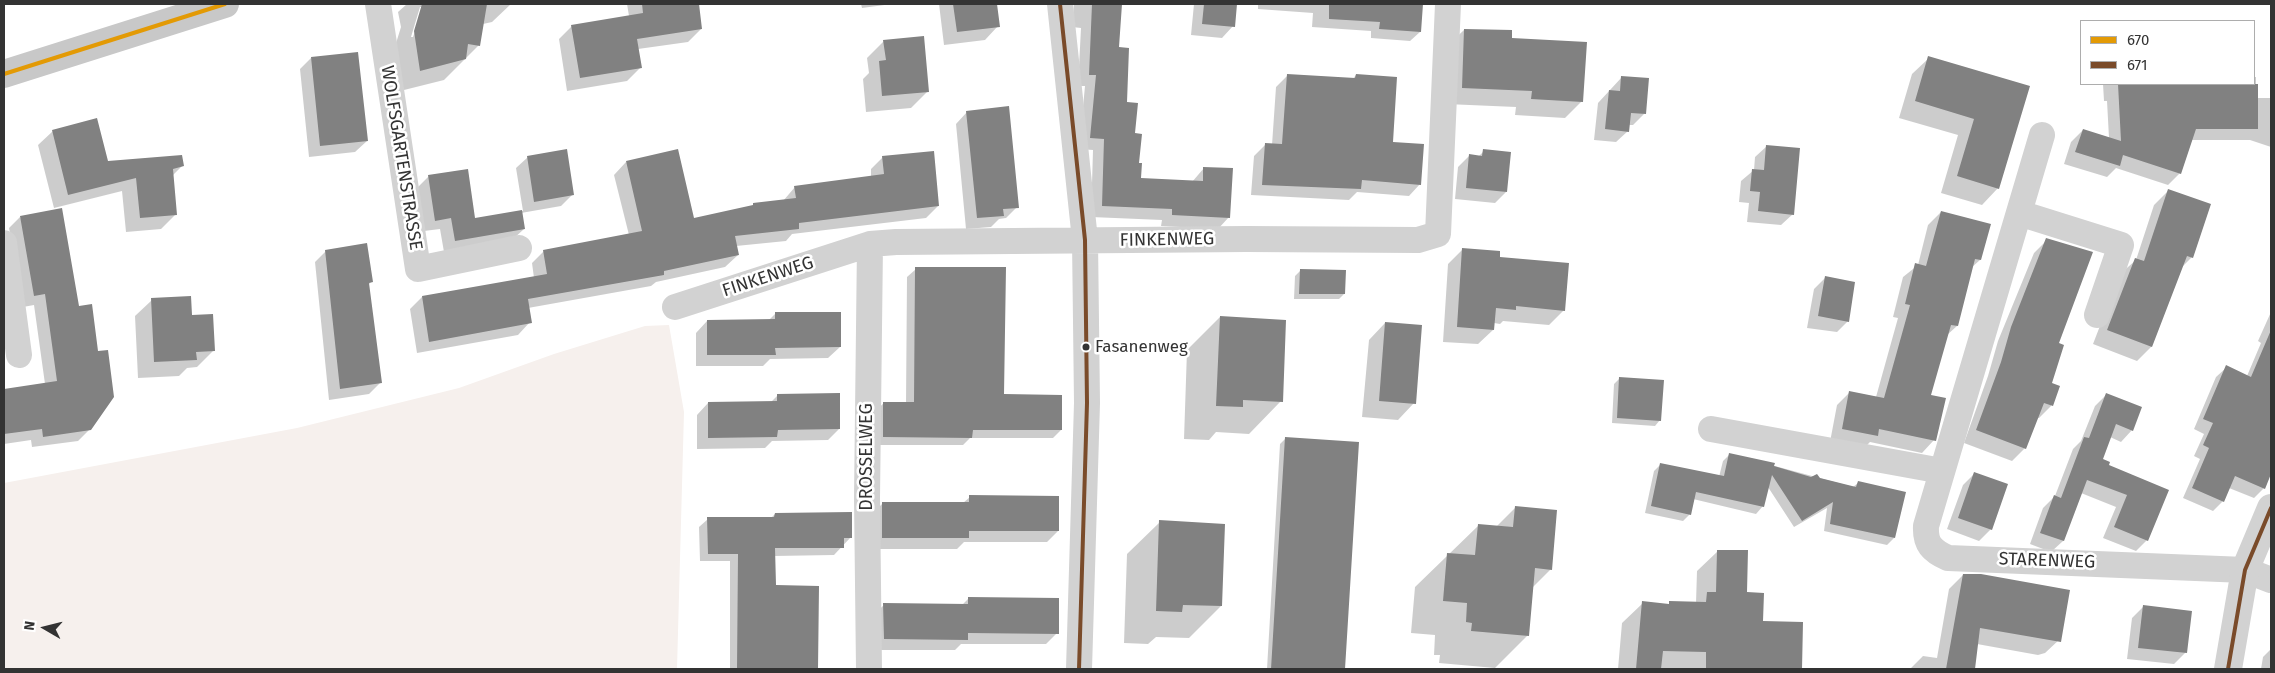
<!DOCTYPE html>
<style>
body{margin:0}
#map{position:relative;width:2275px;height:673px;overflow:hidden;background:#fff;font-family:"Fira Sans",sans-serif}
canvas{display:block}
.frame{position:absolute;inset:0;border:5px solid #333;pointer-events:none}
.legend{position:absolute;left:2080px;top:20px;width:175px;height:65px;box-sizing:border-box;background:#fff;border:1px solid #adadad;margin:0;padding:6px 9px;list-style:none;font-size:15px;color:#333}
.legend li{display:flex;align-items:center;gap:10px;height:25px}
.legend b{width:25px;border:1px solid #adadad}
.north{position:absolute;left:20px;top:603px;width:50px;height:50px;-webkit-text-stroke:4px #fff;paint-order:stroke;rotate:278deg;font-size:14px;font-weight:700;line-height:20px;text-align:center;color:#333}
.north::after{content:'';display:block;margin:auto;width:18px;height:22px;background:#333;clip-path:polygon(50% 0,100% 100%,50% 72%,0 100%)}
</style>
<div id="map">
<canvas width="2275" height="673"></canvas>
<div class="frame"></div>
<ul class="legend">
<li><b style="height:6px;background:#e39a05"></b>670</li>
<li><b style="height:6px;background:#7a4b2a"></b>671</li>
</ul>
<div class="north">N</div>
</div>
<script>
const context = document.querySelector('canvas').getContext('2d');
context.lineJoin = 'round';
function fillPath(path, color) { context.fillStyle = color; context.fill(path, 'evenodd'); }
function trace(path, color, width, dash) { context.strokeStyle = color; context.lineWidth = width; context.lineCap = dash ? 'butt' : 'round'; context.setLineDash(dash || []); context.stroke(path); }
function label(font, color, halo, rows, align = 'center') {
  context.font = font + ' "Fira Sans",sans-serif'; context.lineWidth = 5; context.setLineDash([]); context.textBaseline = 'middle'; context.strokeStyle = halo; context.fillStyle = color; for (const [text, x, y, turn = 0] of rows) {
    context.save(); context.translate(x, y); context.rotate((+turn || 0) * Math.PI / 180); context.textAlign = isNaN(turn) ? turn : align; if (halo) context.strokeText(text, 0, 0); context.fillText(text, 0, 0); context.restore();
  }
}
fillPath(new Path2D(`
 M669,325L684,412L677,669H4V483L297,428L459,388L554,354L645,326Z`), '#f6f0ed');
fillPath(new Path2D(`
 M407,4H511L492,22L483,24L479,45L444,80L400,91L393,53L401,27L398,12ZM420,7H423L413,37H411Z
 M627,4H700H697L701,29L688,42L638,49L641,67L627,81L567,91L559,39L572,26L629,16Z
 M861,4H892L862,8Z
 M939,4H995L998,26L985,40L944,45Z
 M1074,4H1121L1118,48L1140,179L1192,182L1204,168L1229,217L1218,229L1161,226L1162,220L1091,217L1093,150L1079,149L1085,86H1078L1081,28L1072,27Z
 M1194,4H1235L1233,26L1222,38L1191,35Z
 M1258,4H1422L1420,32L1410,41L1371,38V31L1312,27L1313,13L1258,9Z
 M1464,30L1510,39L1582,101L1565,118L1515,115L1516,107L1446,104L1447,46Z
 M884,41L928,91L911,108L866,112L863,79L869,73L867,58Z
 M311,58L367,141L355,152L309,157L300,69Z
 M1929,58L2028,87L1998,188L1982,205L1941,193L1958,135L1899,118L1912,74Z
 M1288,75L1352,80L1356,75L1391,143L1420,184L1409,196L1357,192L1349,200L1251,195L1254,156L1265,145H1272L1276,87Z
 M1622,77L1644,114L1633,125H1628V131L1616,142L1594,140L1598,103Z
 M2254,77H2256V98H2271V147L2250,140H2191L2180,173L2168,185L2116,168L2107,177L2064,164L2071,142L2083,130L2109,138L2107,101H2104L2103,84H2254Z
 M967,112L1017,207L1006,218L999,219L991,227L966,229L956,124Z
 M53,131L107,163L183,165L172,176L175,215L161,229L126,232L122,191L54,208L38,145Z
 M1767,146L1793,214L1781,225L1747,222L1749,203L1739,202L1741,181L1754,170L1755,157Z
 M1484,151L1506,192L1495,203L1455,199L1458,167L1469,156L1478,157Z
 M528,157L572,195L561,206L521,213L524,229L512,240L444,252L440,229L424,231L417,188L429,176L474,219L523,211L516,168Z
 M883,157L938,206L926,218L792,234L786,241L736,246L738,255L725,267L656,282L651,286L528,308L530,322L518,335L417,353L410,309L422,297L534,278L532,263L544,251L629,235L614,175L626,162L693,219L783,201L795,187L871,177V169Z
 M2168,191L2192,257L2180,269L2151,347L2137,361L2093,344L2120,274L2136,260L2154,205Z
 M1941,212L1989,225L1980,260L1971,268L1957,326L1947,335L1930,395L1934,440L1922,453L1870,442L1864,448L1830,442L1837,405L1850,392L1876,397L1898,318L1893,317L1903,277L1918,265L1928,225Z
 M20,217L78,307L90,429L78,441L32,447L31,440L4,444V390L45,384L34,305L23,307L9,228Z
 M2047,240L2057,344L2050,384L2058,386L2051,406L2039,418H2037L2025,448L2012,461L1964,443L1988,376L1998,341L2034,253Z
 M1463,249L1499,258L1564,310L1549,325L1503,321L1500,324L1494,323L1493,330L1478,344L1443,342L1448,264Z
 M326,251L371,282L368,285L380,383L369,394L329,400L315,262Z
 M916,269L1003,395L1061,430L1053,438H970L963,445H875V411L884,403H906L907,277Z
 M1300,271L1344,294L1339,299H1294L1295,276Z
 M1825,278L1848,321L1837,332L1807,328L1814,289Z
 M152,300L191,316L213,351L197,367L187,368L179,376L138,378L135,316Z
 M2271,312V471L2264,488L2254,498L2229,488L2223,501L2213,511L2183,498L2200,459L2194,456L2204,434L2194,429L2216,377L2227,367L2247,376L2261,343L2258,341Z
 M776,313L840,347L828,358L770,359L763,366H696V333L707,321H768Z
 M1220,317L1281,401L1249,434L1216,432L1209,440L1184,439L1187,350Z
 M1385,323L1414,403L1398,420L1362,417L1369,340Z
 M1620,378L1660,420L1655,426L1612,423L1614,384Z
 M778,395L839,429L828,440L772,441L765,448L697,449V415L708,403L771,402Z
 M2106,395L2132,430L2121,442L2110,437L2101,460L2107,466L2167,490L2147,540L2136,551L2103,538L2116,507L2081,493L2063,541L2051,552L2030,544L2043,508L2055,496L2073,449L2081,441L2095,406Z
 M1286,438L1358,444L1344,669H1267L1280,444Z
 M1730,454L1853,487L1858,483L1894,538L1887,545L1824,531L1827,508L1794,527L1768,487L1763,506L1756,514L1693,499L1690,514L1683,521L1645,513L1654,471L1661,464L1719,477L1723,461Z
 M1974,474L1991,529L1979,541L1947,529L1963,485Z
 M970,497L1058,531L1047,542H964L957,549H872L871,515L883,503H963Z
 M1515,508L1551,569L1532,588L1528,635L1495,668L1439,663L1440,655H1434L1435,635L1411,633L1415,587L1478,526L1496,527Z
 M775,514L851,537L834,555L774,556L775,586L818,588L817,669H730V561H700L699,527L708,519L771,518Z
 M1160,522L1221,606L1189,638L1156,637L1148,644L1124,643L1127,554Z
 M1718,551L1762,623L1801,669H1618L1622,623L1643,603L1668,605L1670,603H1696L1697,571Z
 M1963,575L2060,639L2045,653L2038,655L1977,644L1974,669H1910L1923,656L1937,658L1949,589Z
 M968,599L1057,633L1046,644H961L955,650H873L872,616L884,605H962Z
 M2143,607L2186,652L2174,664L2127,659L2132,618Z
 M2271,649V669H2261L2263,657Z`), '#0003');
fillPath(new Path2D(`
 M422,4H487L480,46L468,44L466,59L420,71L414,31Z
 M642,4H699L702,29L637,39L642,68L580,78L571,25L643,13Z
 M953,4H997L1000,27L957,32Z
 M1092,4H1122L1119,47L1129,48L1127,102L1138,103L1135,133L1142,134L1139,163H1142L1141,178L1203,181V167L1233,168L1230,218L1172,215V209L1102,206L1104,139L1090,138L1096,75H1089Z
 M1204,4H1237L1235,27L1202,24Z
 M1329,4H1423L1421,32L1379,29L1380,22L1329,19Z
 M1464,29L1512,30V38L1587,42L1583,102L1531,99L1532,91L1462,88Z
 M924,36L929,92L882,96L879,61L886,60L883,40Z
 M358,52L368,141L320,146L311,57Z
 M1928,56L2030,86L1999,189L1957,176L1974,119L1915,101Z
 M1287,74L1355,78L1356,74L1397,77L1393,142L1424,144L1421,185L1362,180L1361,189L1262,185L1265,143L1282,144Z
 M1621,76L1649,78L1646,114L1631,113L1629,132L1605,129L1609,90L1620,91Z
 M2118,84H2258V129H2196L2181,174L2123,155L2120,166L2075,152L2083,129L2121,141Z
 M1009,106L1019,208L1003,209L1004,216L977,218L966,111Z
 M97,118L108,161L182,155L184,166L173,169L177,215L140,218L136,178L68,195L52,130Z
 M1766,145L1800,148L1794,215L1758,211L1760,192L1750,191L1752,169L1764,170Z
 M567,149L574,195L534,202L527,156Z
 M678,149L694,218L753,205V203L796,198L794,186L884,174L882,156L934,151L939,206L799,223V229L735,236L739,255L664,271V275L528,299L532,323L429,342L422,296L547,274L543,250L642,231L626,161Z
 M1483,149L1511,152L1507,192L1466,188L1469,154L1482,156Z
 M468,169L475,218L522,210L525,229L455,241L451,218L435,221L428,175Z
 M2168,189L2211,204L2193,258L2187,256L2152,347L2107,330L2135,258L2144,261Z
 M62,208L79,306L92,304L98,351L108,350L114,397L91,430L43,437L42,429L4,434V389L57,381L45,294L34,296L20,216Z
 M1941,211L1991,224L1981,260L1975,259L1958,326L1951,325L1931,395L1946,398L1936,441L1879,429L1878,436L1842,429L1849,391L1884,398L1910,305L1905,304L1915,263L1926,266Z
 M2046,238L2093,252L2059,343L2064,345L2052,383L2060,386L2053,406L2044,403L2026,449L1976,430L2001,362L2011,327Z
 M367,243L373,282L369,283L382,383L340,389L325,250Z
 M1462,248L1500,251V257L1569,263L1565,311L1516,306V310L1496,308L1494,330L1457,327Z
 M915,267H1006L1004,394L1062,395V430H973L972,438L883,437V402H914Z
 M1300,269L1346,270L1345,294H1299Z
 M1825,276L1855,282L1849,322L1818,316Z
 M191,296L192,315L213,314L215,351L196,352L197,360L154,362L151,298Z
 M775,312H841V347L775,348L776,355H707V320L775,319Z
 M1220,316L1286,320L1283,402L1243,400V407L1216,406Z
 M1385,322L1422,325L1416,404L1379,401Z
 M2271,330V474L2265,489L2235,476L2224,502L2192,488L2209,448L2203,445L2213,423L2203,419L2226,365L2251,377Z
 M1619,377L1664,380L1661,421L1617,418Z
 M840,393V429L778,430L777,437L708,438V402L777,401V394Z
 M2106,393L2142,407L2133,431L2116,424L2103,459L2110,462L2109,465L2169,490L2148,541L2114,527L2127,495L2087,480L2064,541L2040,533L2054,495L2061,498L2084,437L2089,438Z
 M1285,437L1359,442L1345,669H1271Z
 M1729,453L1775,463L1774,466L1811,477L1817,474L1820,478L1856,487L1858,481L1906,492L1895,538L1830,524L1833,502L1802,521L1772,475L1764,507L1696,492L1691,515L1651,506L1660,463L1724,476Z
 M1974,472L2008,484L1992,530L1958,518Z
 M969,495L1059,496V531H969V538H882V502H969Z
 M1515,506L1557,510L1552,570L1535,568L1529,636L1471,631L1472,623L1466,622L1467,603L1443,601L1447,553L1475,555L1478,524L1513,527Z
 M852,512V538H844V548H775L776,585L819,586L818,669H737L738,554H708L707,517H774L775,513Z
 M1159,520L1225,524L1222,606L1183,605L1182,612L1156,611Z
 M1717,550H1748L1747,592L1764,593L1763,621L1803,622L1802,669H1706V652L1663,651L1661,669H1636L1642,601L1669,604V601L1706,602L1707,592H1716Z
 M1963,574H1981L2070,590L2061,642L1980,628L1975,669H1946Z
 M968,597L1059,598V634L968,633V640L884,639L883,603L968,604Z
 M2143,605L2192,611L2187,653L2138,648Z`), '#818181');
trace(new Path2D(`
 M378,4L418,269L519,248
 M1060,4L1085,240L1087,403L1079,669
 M2042,135L1926,526C1925,544 1932,551 1948,558L2245,570L2271,580
 M2019,213L2121,245L2097,315
 M4,243L19,355
 M675,307L870,244L896,242L1246,239L1418,240L1438,234L1448,4
 M1711,429L1942,471
 M869,669L867,498L870,244`), '#d2d2d2', 26);
trace(new Path2D(`
 M2228,669L2245,570L2271,508`), '#d2d2d2', 28);
trace(new Path2D(`
 M4,74L225,4`), '#c8c8c8', 28);
trace(new Path2D(`
 M4,74L225,4`), '#e39a05', 4);
trace(new Path2D(`
 M1060,4L1085,240L1087,403L1079,669
 M2228,669L2245,570L2271,508`), '#7a4b2a', 4);
for (const [x, y, r, color] of [
 [1086,347,4.5,"#333"]
]) { const dot = new Path2D(); dot.arc(x, y, r, 0, 2 * Math.PI); context.fillStyle = color; context.fill(dot); trace(dot, '#fff', 2); }
label('17px', '#333', '#fff', [
 ["Fasanenweg",1095,347]
], 'left');
label('18px', '#333', '#fff', [
 ["WOLFSGARTENSTRASSE",401,158,81],
 ["FINKENWEG",1167,240,-1],
 ["FINKENWEG",768,277,-18],
 ["DROSSELWEG",867,457,-90],
 ["STARENWEG",2047,561,2]
]);
</script>
